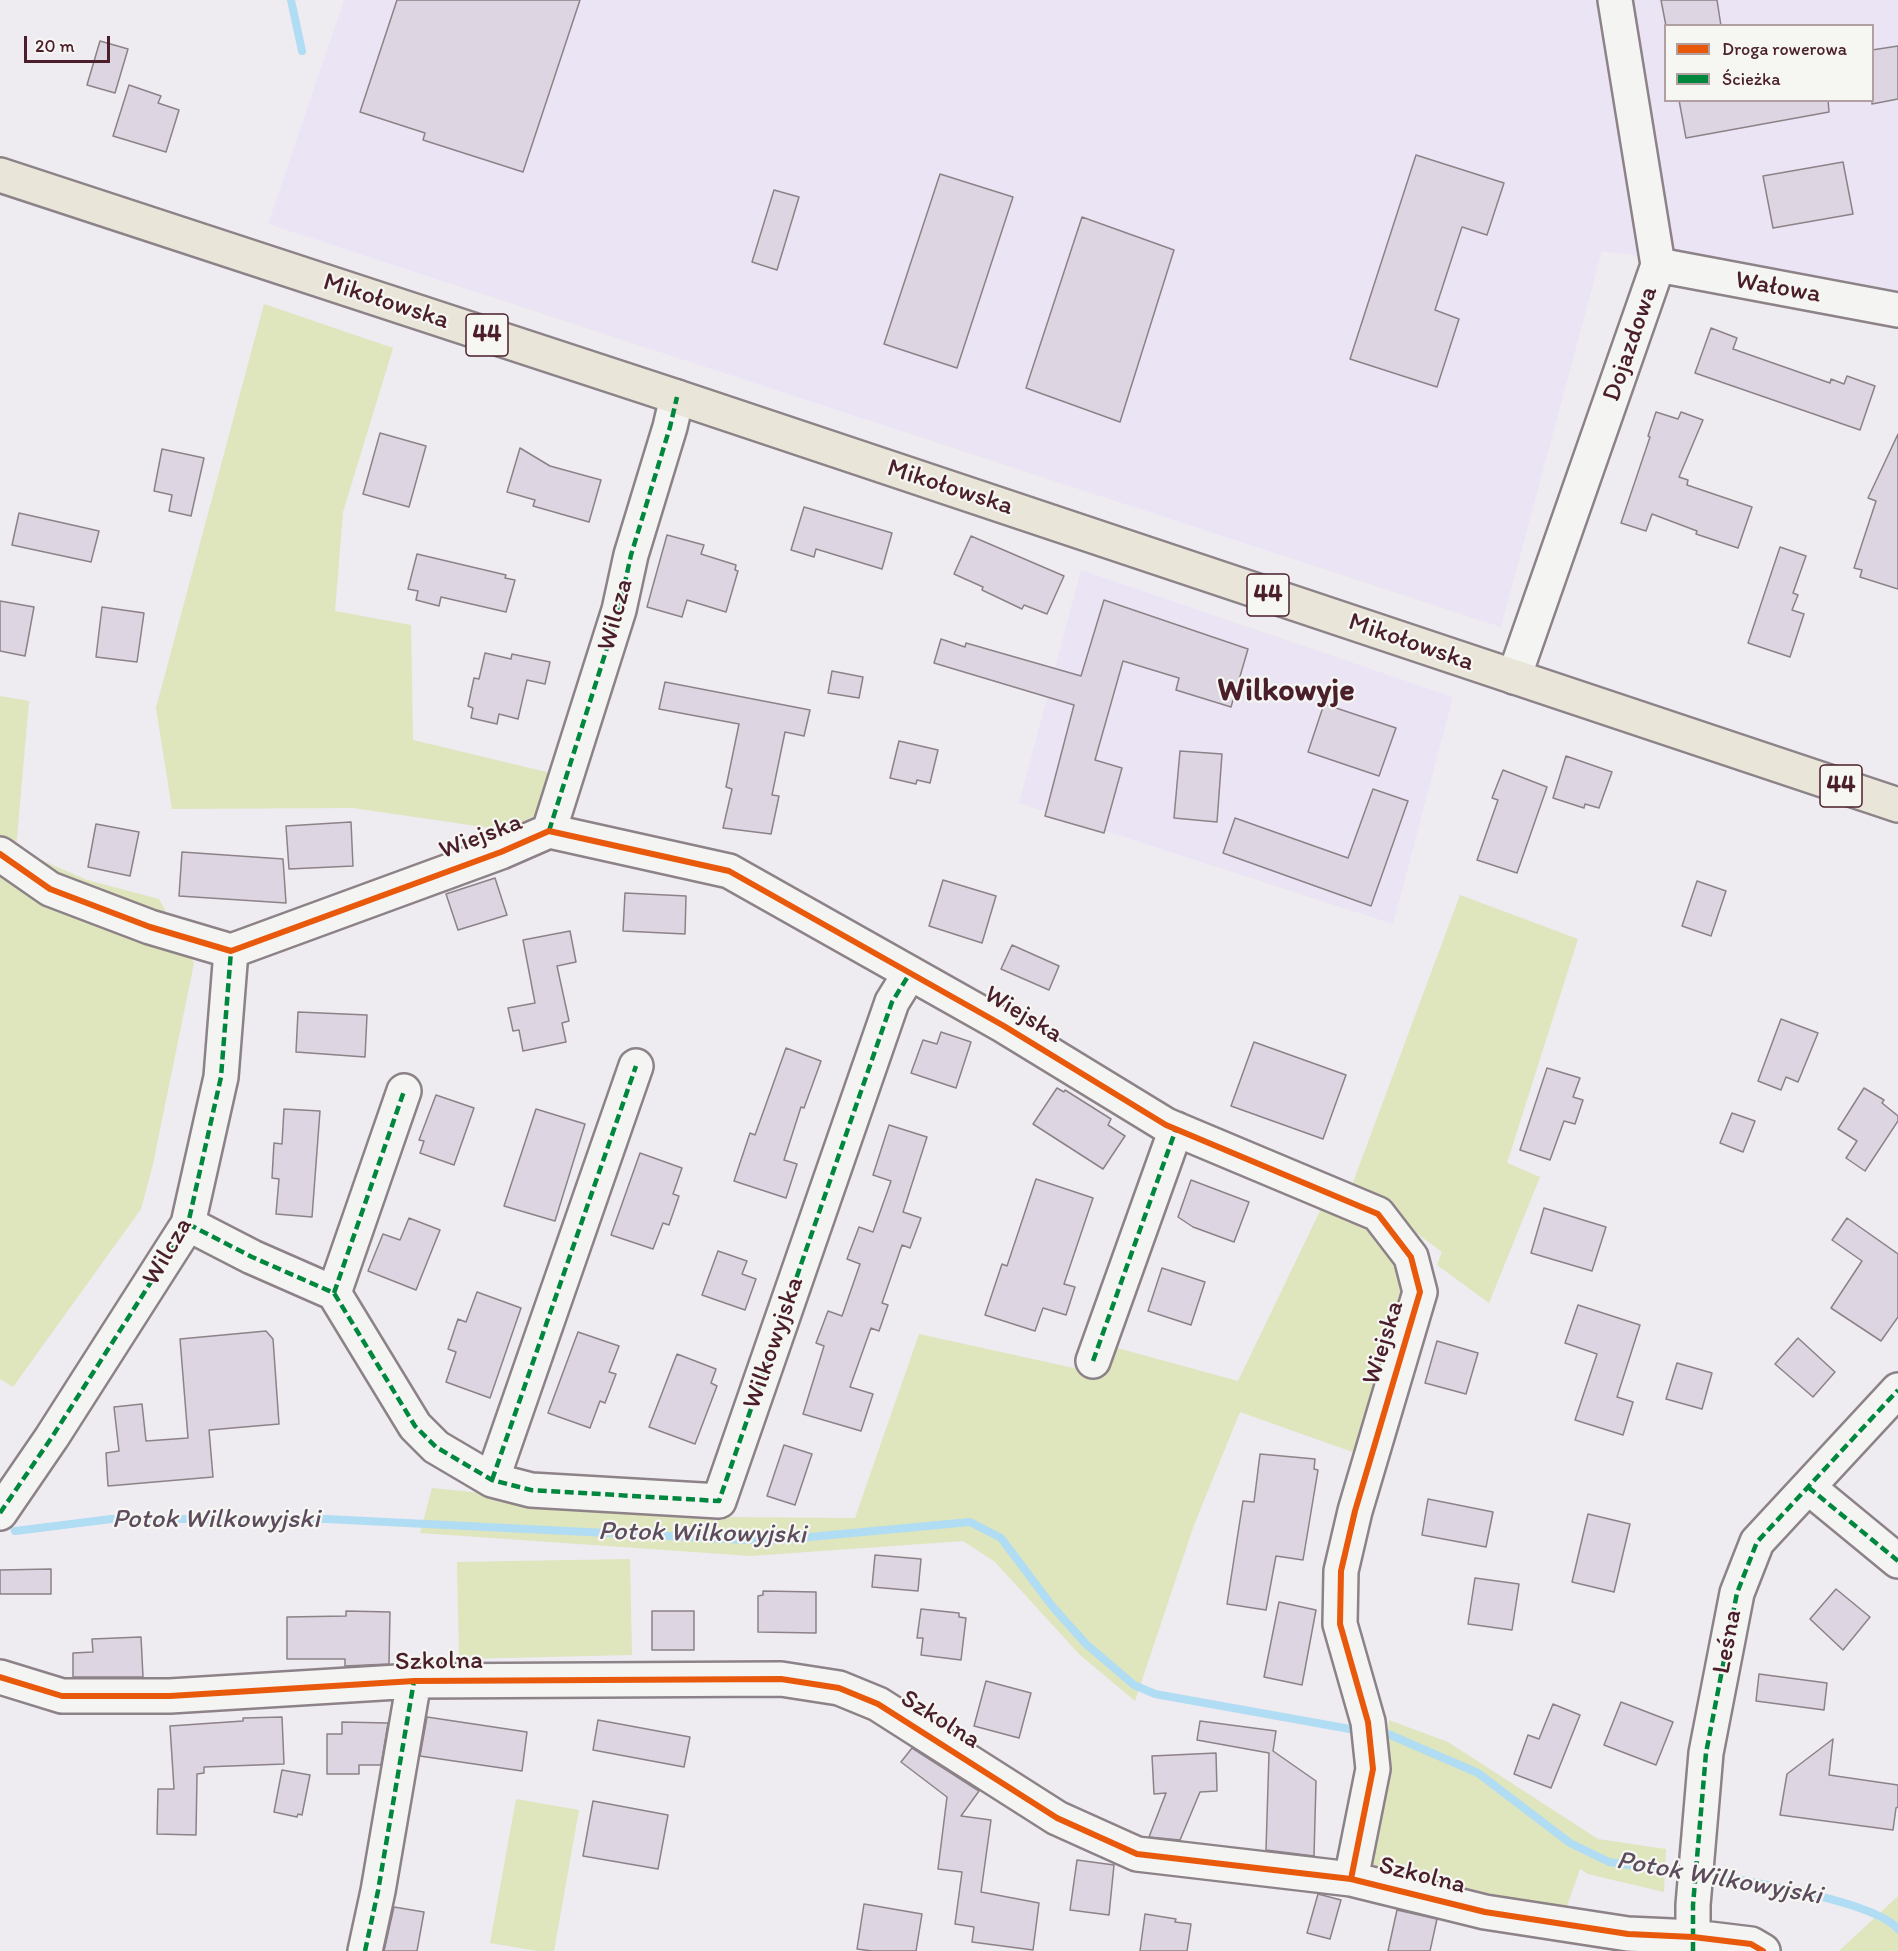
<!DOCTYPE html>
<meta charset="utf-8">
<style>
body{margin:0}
#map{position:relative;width:1898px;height:1951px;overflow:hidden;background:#eeebf1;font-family:Itim,sans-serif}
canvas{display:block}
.legend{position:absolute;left:1664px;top:24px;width:210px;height:78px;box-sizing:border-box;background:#f6f6f2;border:2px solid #b1a0a2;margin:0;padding:8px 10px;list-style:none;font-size:18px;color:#4a1f2b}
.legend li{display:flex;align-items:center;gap:12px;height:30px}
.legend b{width:30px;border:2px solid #b1a0a2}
.scale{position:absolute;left:24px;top:36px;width:86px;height:27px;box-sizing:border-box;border:3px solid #4a1f2b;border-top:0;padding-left:8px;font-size:18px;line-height:21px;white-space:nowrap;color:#4a1f2b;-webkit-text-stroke:4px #f6f6f2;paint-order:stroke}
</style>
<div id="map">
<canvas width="1898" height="1951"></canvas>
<ul class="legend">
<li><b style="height:8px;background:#e8590c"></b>Droga rowerowa</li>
<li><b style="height:8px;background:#00873e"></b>Ścieżka</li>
</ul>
<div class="scale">20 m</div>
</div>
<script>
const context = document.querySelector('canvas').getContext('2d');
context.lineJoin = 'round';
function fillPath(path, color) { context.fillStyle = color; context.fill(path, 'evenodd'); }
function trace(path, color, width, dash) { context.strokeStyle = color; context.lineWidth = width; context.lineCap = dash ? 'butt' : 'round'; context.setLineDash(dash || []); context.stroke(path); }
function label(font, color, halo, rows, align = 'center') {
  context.font = font + ' Itim,sans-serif'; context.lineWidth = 4.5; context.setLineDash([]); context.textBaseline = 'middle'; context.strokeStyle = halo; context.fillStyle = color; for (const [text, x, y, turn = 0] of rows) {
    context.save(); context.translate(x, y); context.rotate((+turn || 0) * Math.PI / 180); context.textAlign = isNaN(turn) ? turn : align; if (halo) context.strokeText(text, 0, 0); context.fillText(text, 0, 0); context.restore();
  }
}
fillPath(new Path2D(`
 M344,0H1898V292L1602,251L1501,627L268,224ZM1666,26H1872V100H1666Z
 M1081,570L1453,697L1393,924L1019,803Z`), '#ebe4f4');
fillPath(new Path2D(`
 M264,304L393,348L343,512L335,611L411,625L413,740L555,774L545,803L534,816L504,830L353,808L172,809L156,708Z
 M0,696L29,701L16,849L87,880L159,899L194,963L153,1164L141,1209L13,1387L0,1379Z
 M1460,895L1578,939L1507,1163L1540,1177L1489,1303L1437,1265L1442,1252L1352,1185Z
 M1321,1209L1374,1225L1395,1255L1409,1291L1361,1455L1240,1412L1194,1525L1135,1701L1080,1655L995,1562L963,1541L751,1556L420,1533L432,1488L721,1517L855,1518L919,1334L1101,1374L1110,1346L1238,1381Z
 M630,1559L632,1655L459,1659L457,1562Z
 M1389,1720L1448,1742L1598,1839L1666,1849L1664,1892L1588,1874L1580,1869L1565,1912L1528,1909L1403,1876L1371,1864L1391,1776L1385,1751Z
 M516,1799L579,1810L554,1951H537L490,1943Z
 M1898,1896V1951H1839Z`), '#dfe5bd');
trace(new Path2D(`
 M291,0L302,51
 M15,1531L111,1519H326L767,1541L970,1522L1001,1538L1052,1606L1086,1644L1134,1685L1155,1694L1350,1729
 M1388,1734L1478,1773L1570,1843L1609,1862L1689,1874
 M1701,1875L1719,1876C1759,1884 1873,1901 1898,1929`), '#b0dcf4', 8);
const building = new Path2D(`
 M397,0H580L523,172L423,140L425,133L360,112Z
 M1661,0H1717L1721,26H1666Z
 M100,41L128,49L115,93L87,85Z
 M1898,46V99L1872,104V50Z
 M129,85L161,96L158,103L179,110L166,152L113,136Z
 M1679,100H1828L1829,112L1686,138Z
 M1416,155L1504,183L1487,235L1462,227L1435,310L1459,319L1437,387L1350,359Z
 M1843,162L1853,214L1773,228L1763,176Z
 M940,174L1013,197L957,368L884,344Z
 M774,190L799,197L777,270L752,262Z
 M1082,217L1174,250L1120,422L1026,388Z
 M1711,328L1737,338L1733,349L1830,383L1831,379L1844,384L1847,376L1875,386L1860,430L1695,373Z
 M1656,412L1678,419L1681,412L1703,420L1679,477L1688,480L1687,485L1752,507L1738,548L1696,534L1697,531L1652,514L1646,531L1621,523L1650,437L1648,436Z
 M380,433L426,446L409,507L363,494Z
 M1898,434V589L1860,577L1862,570L1854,568L1876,501L1868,498Z
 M520,448L550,466L601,480L589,522L533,506L535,500L507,492Z
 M162,449L204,458L191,516L169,511L172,495L154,491Z
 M804,507L892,533L882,569L816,549L814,557L791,550Z
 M19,513L99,531L91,562L12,545Z
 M667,535L704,545L701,554L736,565L735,570L738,571L726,612L687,600L682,617L647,607Z
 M971,536L1064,576L1047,614L1024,605L1022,609L982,590L983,587L954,574Z
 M1780,547L1806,556L1793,593L1798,595L1792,610L1804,614L1790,657L1748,643Z
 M417,554L506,575L505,578L515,580L506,612L441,597L439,606L416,600L418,591L408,589Z
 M1104,600L1248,649L1231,707L1176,690L1179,678L1123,661L1095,760L1122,768L1104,833L1045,816L1074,705L934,663L941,639L965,647L966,643L1081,676Z
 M0,601L34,607L25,656L0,651Z
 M102,607L144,613L137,662L96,657Z
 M485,653L511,659L512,654L550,662L545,684L527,680L518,719L499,714L497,724L471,718L473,708L468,706L474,678L479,679Z
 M832,671L863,677L859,698L828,693Z
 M665,682L810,710L804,736L785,732L772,795L779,796L771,834L723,828L732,789L726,787L739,724L659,709Z
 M1324,704L1396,728L1379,776L1308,752Z
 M899,741L938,750L930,783L917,780L916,784L890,778Z
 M1180,751L1222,754L1217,822L1174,818Z
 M1566,756L1612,772L1599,808L1585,804L1584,808L1553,798Z
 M1503,770L1547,787L1517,873L1477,860L1498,800L1492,798Z
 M1373,789L1408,801L1371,906L1223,853L1235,818L1348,858Z
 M351,822L353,866L289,869L286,826Z
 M96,824L139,832L130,876L88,867Z
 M182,852L283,859L286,903L179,896Z
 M495,878L507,915L458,930L446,894Z
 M943,880L996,896L982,943L929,926Z
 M1697,881L1726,891L1711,936L1682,926Z
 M625,893L686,896L685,934L623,931Z
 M570,931L576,962L557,966L569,1021L562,1023L566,1042L523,1051L519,1030L513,1031L508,1008L535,1003L523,940Z
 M1012,945L1059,966L1049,990L1001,969Z
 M298,1012L367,1015L365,1057L296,1052Z
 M1781,1019L1818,1033L1798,1082L1786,1077L1781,1090L1758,1081Z
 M941,1032L971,1042L956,1088L911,1073L923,1040L937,1044Z
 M1254,1042L1346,1075L1323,1139L1231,1106Z
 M786,1048L821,1061L804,1108L801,1107L784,1160L797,1164L786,1198L734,1181L750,1133L755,1135Z
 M1547,1068L1580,1078L1573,1097L1583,1100L1575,1124L1564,1121L1550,1160L1520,1150Z
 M1057,1088L1064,1092L1065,1090L1111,1119L1108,1125L1125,1136L1103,1169L1033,1124Z
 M1864,1088L1884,1100L1882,1103L1898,1116V1121L1865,1171L1846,1158L1857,1141L1838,1129Z
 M436,1095L474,1108L454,1165L420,1153L424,1141L419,1140Z
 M284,1109L320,1111L312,1217L276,1214L279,1179L272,1178L274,1143L282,1144Z
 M536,1109L585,1124L555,1221L504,1206Z
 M1732,1113L1755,1121L1743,1152L1720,1143Z
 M889,1125L927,1137L903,1212L921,1218L910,1248L902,1245L882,1303L888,1305L879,1331L871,1328L850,1387L873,1394L861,1431L803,1414L824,1346L816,1343L828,1311L842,1316L860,1264L847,1259L859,1227L873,1232L891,1181L873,1175Z
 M640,1153L682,1168L673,1194L679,1196L669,1225L663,1223L653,1249L611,1235Z
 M1036,1179L1093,1198L1064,1284L1075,1287L1066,1315L1043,1308L1035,1331L985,1315L1002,1264L1007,1266Z
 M1191,1180L1249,1202L1234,1242L1193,1227L1178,1217Z
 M1544,1208L1606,1227L1592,1271L1531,1253Z
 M409,1218L440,1230L416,1290L368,1271L383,1234L400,1240Z
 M1847,1218L1898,1254V1317L1881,1341L1831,1308L1862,1261L1832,1240Z
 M718,1251L747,1261L742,1274L756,1279L745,1310L702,1295Z
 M1162,1268L1205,1282L1191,1325L1148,1311Z
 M477,1292L521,1308L490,1398L446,1382L456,1352L448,1349L458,1319L466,1322Z
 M1578,1305L1640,1325L1617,1397L1633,1402L1623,1435L1575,1420L1597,1354L1565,1343Z
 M266,1331L273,1339L279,1424L209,1430L213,1477L108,1486L106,1453L119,1451L114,1407L142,1404L146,1441L188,1438L180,1339Z
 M578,1332L619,1346L609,1372L616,1374L605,1403L600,1401L590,1428L548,1413Z
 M1798,1338L1835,1372L1813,1397L1775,1364Z
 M1437,1341L1478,1353L1466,1394L1425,1383Z
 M677,1354L716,1369L711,1383L717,1386L695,1444L649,1427Z
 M1677,1363L1712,1373L1702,1409L1666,1399Z
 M784,1445L812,1454L795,1505L767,1496Z
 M1260,1454L1315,1459L1314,1469L1318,1470L1303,1560L1276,1556L1266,1610L1227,1604L1243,1501L1254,1502Z
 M1428,1499L1493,1512L1486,1547L1422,1535Z
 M1588,1514L1630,1524L1614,1592L1572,1582Z
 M875,1555L921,1559L918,1591L872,1587Z
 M51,1569V1594H0V1570Z
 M1475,1578L1519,1584L1512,1630L1468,1624Z
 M1836,1589L1870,1617L1843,1650L1810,1619Z
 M763,1591L816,1592V1633L758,1632V1596L763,1595Z
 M1279,1602L1316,1610L1302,1685L1264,1677Z
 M921,1609L959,1613V1617L966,1618L961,1660L921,1655L923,1638H917Z
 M346,1611L390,1612L389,1664L345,1666V1659H287V1617L346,1616Z
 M652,1611H694V1650H652Z
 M141,1637L143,1677H73V1653L93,1652L92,1639Z
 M1759,1674L1827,1683L1824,1710L1756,1701Z
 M986,1681L1031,1693L1019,1738L974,1726Z
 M1621,1702L1673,1722L1656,1765L1604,1745Z
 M1553,1704L1580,1715L1551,1788L1514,1774L1528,1735L1539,1739Z
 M282,1717L284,1764L204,1767V1773L197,1774L196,1835L157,1834L158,1789H174L170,1726L243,1721V1718Z
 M427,1717L527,1732L522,1771L420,1756Z
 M598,1720L690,1737L684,1767L593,1750Z
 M1200,1721L1276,1731L1273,1751L1316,1781L1314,1856L1266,1850L1269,1753L1197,1740Z
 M342,1722L388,1723L381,1765H359V1774H327V1734H342Z
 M1833,1739L1829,1775L1898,1785V1807L1896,1808L1893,1830L1780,1815L1787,1774Z
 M912,1748L979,1791L961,1816L991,1820L981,1892L1039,1903L1033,1950L972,1942L974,1927L955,1924L962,1872L938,1869L947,1797L901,1762Z
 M1216,1753L1217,1791L1200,1792L1180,1840L1149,1837L1166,1793L1154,1794L1152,1756Z
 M282,1770L310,1775L302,1815L298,1814L297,1817L274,1812Z
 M593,1801L668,1815L658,1869L583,1856Z
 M1077,1860L1114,1865L1109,1915L1070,1910Z
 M1318,1894L1341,1900L1330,1939L1307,1933Z
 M864,1904L922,1914L916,1951H872L857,1949Z
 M394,1907L424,1912L417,1951H384Z
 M1397,1910L1437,1919L1430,1951H1388Z
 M1145,1914L1176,1919L1175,1922L1191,1924L1187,1951H1140Z`);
fillPath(building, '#ddd5e1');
trace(building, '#8c8287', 1.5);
const minor = new Path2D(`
 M1658,265L1898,310
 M1514,677L1658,265L1615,0
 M549,831L619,610L631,555L670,427L677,397
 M0,854L50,889L150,927L231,951L501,852L549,831L729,871L1004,1026L1166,1125L1378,1214L1411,1257L1420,1292L1355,1511L1341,1571L1340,1624L1368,1722L1373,1769L1351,1879
 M188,1224L252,1257L334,1293L415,1426L436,1447L492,1480L531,1490L719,1501L892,1002L910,973
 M334,1293L404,1091
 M1093,1361L1176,1129
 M492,1480L636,1066
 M1808,1487L1898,1561
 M0,1513L52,1437L188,1224L221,1077L231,951
 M0,1677L62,1696H170L414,1681L781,1679L839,1688L878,1704L1057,1818L1137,1854L1351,1879L1485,1912L1628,1934L1693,1937L1751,1944L1763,1951
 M365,1951L378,1891L414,1681
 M1693,1951V1905L1706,1753L1737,1593L1757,1542L1898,1390`);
const primary = new Path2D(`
 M0,175L677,397L1898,805`);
trace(minor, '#8c8287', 38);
trace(primary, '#8c8287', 38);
trace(minor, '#f4f4f3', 33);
trace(primary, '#e9e5d9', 33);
trace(new Path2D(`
 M549,831L619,610L631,555L670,427L677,397
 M188,1224L252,1257L334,1293L415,1426L436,1447L492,1480L531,1490L719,1501L892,1002L910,973
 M334,1293L404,1091
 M1093,1361L1176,1129
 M492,1480L636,1066
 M1808,1487L1898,1561
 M0,1513L52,1437L188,1224L221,1077L231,951
 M365,1951L378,1891L414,1681
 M1693,1951V1905L1706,1753L1737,1593L1757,1542L1898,1390`), '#00873e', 4.5, [9, 4.5]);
trace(new Path2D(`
 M0,854L50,889L150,927L231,951L501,852L549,831L729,871L1004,1026L1166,1125L1378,1214L1411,1257L1420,1292L1355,1511L1341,1571L1340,1624L1368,1722L1373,1769L1351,1879
 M0,1677L62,1696H170L414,1681L781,1679L839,1688L878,1704L1057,1818L1137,1854L1351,1879L1485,1912L1628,1934L1693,1937L1751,1944L1763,1951`), '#e8590c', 6);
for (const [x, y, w] of [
 [487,335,42],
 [1268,595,42],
 [1841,786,42]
]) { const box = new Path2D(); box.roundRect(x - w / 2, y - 21, w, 42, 4.5); context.fillStyle = '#f6f6f2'; context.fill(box); trace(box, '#4a1f2b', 1.5); }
label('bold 24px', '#4a1f2b', null, [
 ["44",487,335],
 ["44",1268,595],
 ["44",1841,786]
]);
label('26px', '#4a1f2b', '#f6f6f2', [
 ["Wałowa",1778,288,10],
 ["Mikołowska",386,302,18],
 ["Dojazdowa",1631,344,-71],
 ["Mikołowska",950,488,18],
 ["Wilcza",616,615,-75],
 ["Mikołowska",1411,643,19],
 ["Wiejska",481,837,-21],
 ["Wiejska",1023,1015,31],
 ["Wilcza",168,1252,-60],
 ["Wilkowyjska",774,1343,-71],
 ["Wiejska",1384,1343,-73],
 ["Leśna",1728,1642,-79],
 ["Szkolna",439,1662,-1],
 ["Szkolna",940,1720,32],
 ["Szkolna",1422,1876,14]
]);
label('italic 27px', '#5d4c5e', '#f6f6f2', [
 ["Potok Wilkowyjski",216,1520],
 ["Potok Wilkowyjski",702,1534,1],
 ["Potok Wilkowyjski",1719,1879,10]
]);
label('bold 32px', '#4a1f2b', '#f6f6f2', [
 ["Wilkowyje",1286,692]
]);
</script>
